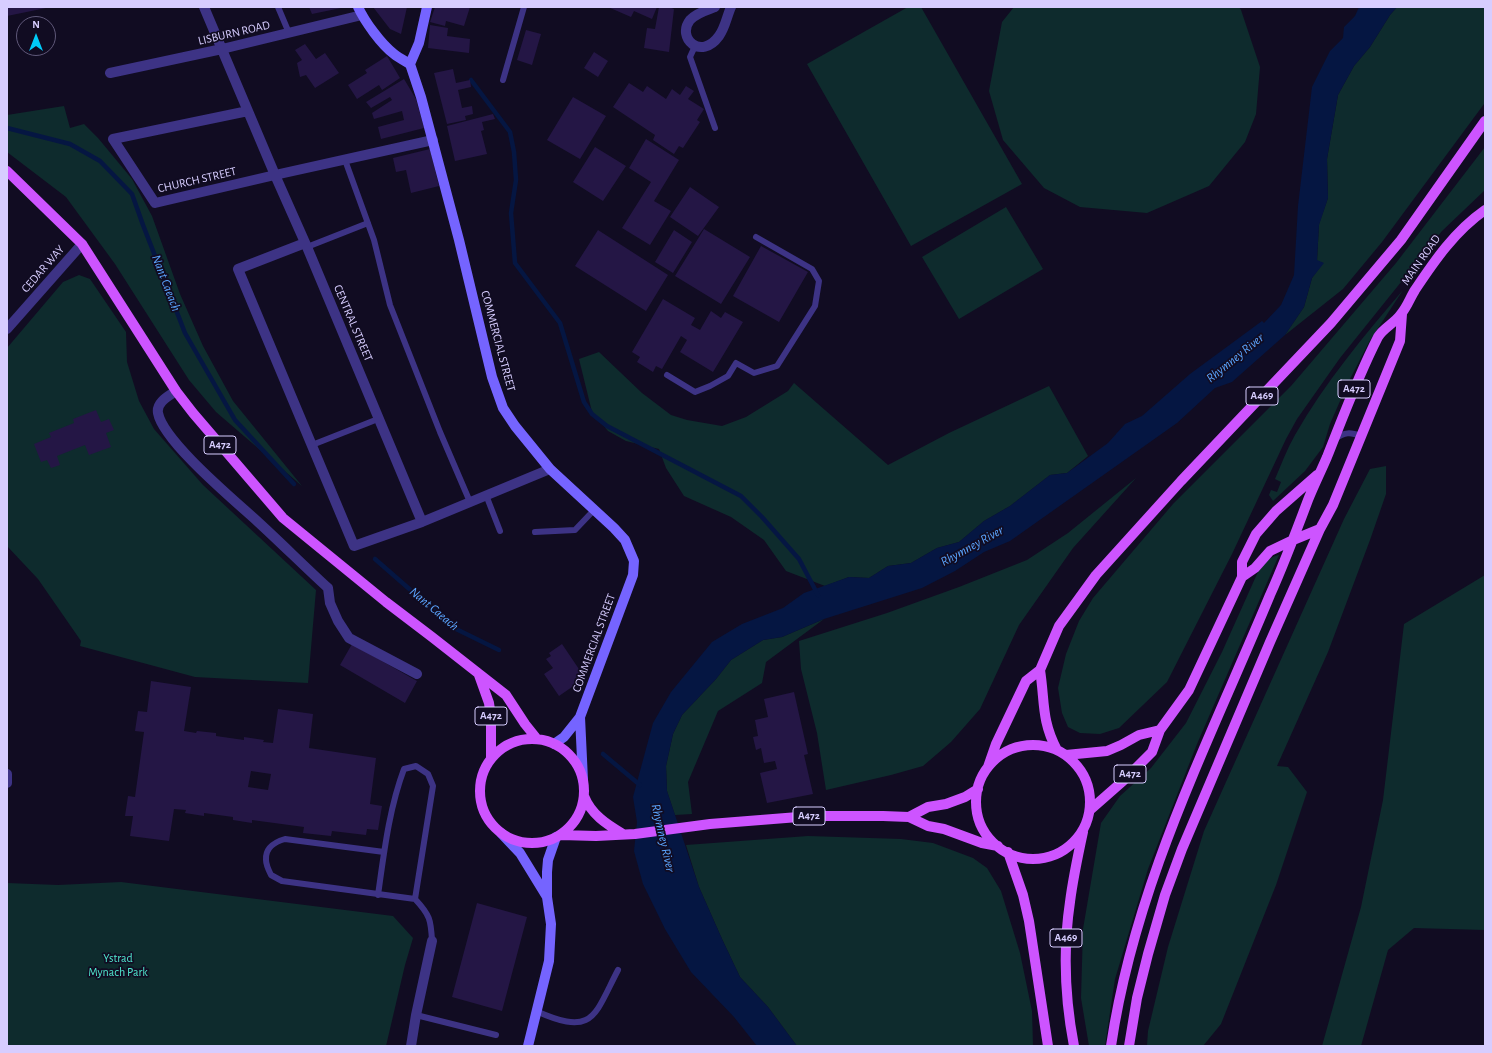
<!DOCTYPE html>
<style>
body{margin:0}
#map{position:relative;width:1492px;height:1053px;overflow:hidden;background:#110c22;font-family:"Alegreya Sans",sans-serif}
canvas{display:block}
.frame{position:absolute;inset:0;border:8px solid #d7cdff;pointer-events:none}
.north{position:absolute;left:16px;top:16px;width:40px;height:40px;box-sizing:border-box;background:#110c22;border:1px solid #60597a;border-radius:50%;rotate:0deg;font-size:11px;font-weight:700;line-height:16px;text-align:center;color:#d7cdff}
.north::after{content:'';display:block;margin:auto;width:14px;height:18px;background:#00cbf8;clip-path:polygon(50% 0,100% 100%,50% 72%,0 100%)}
</style>
<div id="map">
<canvas width="1492" height="1053"></canvas>
<div class="frame"></div>
<div class="north">N</div>
</div>
<script>
const context = document.querySelector('canvas').getContext('2d');
context.lineJoin = 'round';
function fillPath(path, color) { context.fillStyle = color; context.fill(path, 'evenodd'); }
function trace(path, color, width, dash) { context.strokeStyle = color; context.lineWidth = width; context.lineCap = dash ? 'butt' : 'round'; context.setLineDash(dash || []); context.stroke(path); }
function label(font, color, halo, rows, align = 'center') {
  context.font = font + ' "Alegreya Sans",sans-serif'; context.lineWidth = 3.5; context.setLineDash([]); context.textBaseline = 'middle'; context.strokeStyle = halo; context.fillStyle = color; for (const [text, x, y, turn = 0] of rows) {
    context.save(); context.translate(x, y); context.rotate((+turn || 0) * Math.PI / 180); context.textAlign = isNaN(turn) ? turn : align; if (halo) context.strokeText(text, 0, 0); context.fillText(text, 0, 0); context.restore();
  }
}
fillPath(new Path2D(`
 M908,7H921L1022,184L911,246L807,64Z
 M1014,7H1239L1241,10L1260,67L1256,114L1245,142L1209,186L1147,213L1080,207L1044,188L1003,140L989,91L1002,22Z
 M1397,7H1485L1484,104L1382,242L1343,289L1285,335L1304,307L1312,278L1323,263L1317,261L1319,224L1328,198L1327,159L1338,95L1354,66L1370,47L1390,15Z
 M64,106L70,128L84,124L98,138L132,179L152,216L180,294L203,346L233,401L302,486L216,412L189,380L115,264L66,197L7,152V115Z
 M1485,147V190L1442,231L1340,358L1297,419L1286,439L1232,554L1167,682L1119,728L1100,734L1080,733L1068,727L1062,713L1058,688L1066,654L1079,621L1093,598L1173,504L1291,386L1396,263Z
 M1006,207L1043,269L959,319L922,257Z
 M79,275L90,279L126,332L127,362L139,401L154,429L203,485L316,590L308,683L195,677L80,646L81,641L38,579L7,546V348L63,282Z
 M1403,290L1369,342L1347,385L1330,424L1323,447L1305,471L1273,501L1269,495L1271,490L1277,492L1281,482L1275,479C1281,465 1287,449 1295,435C1325,382 1364,336 1403,290Z
 M599,352L642,393L671,415L687,420L722,426L746,417L788,391L794,383L888,465L949,433L1049,386L1088,456L1067,473L1050,475L1010,506L984,521L959,542L937,548L911,563L888,566L869,578L849,577L825,586L786,571L764,540L731,517L684,496L666,468L659,449L626,441L608,431L592,412L579,359Z
 M1386,466V494L1370,540L1328,652L1277,766L1288,767L1307,792L1276,885L1221,1024L1203,1046H1147L1148,1031L1168,947L1204,831L1344,519L1370,469Z
 M1136,478L1073,548L1019,625L980,709L951,742L923,766L891,775L826,790L817,733L801,669L799,641L887,613L959,587L1027,560L1068,533Z
 M1279,555L1197,744L1148,869L1115,979L1105,1046H1089L1081,998L1083,929L1101,823L1120,796L1151,768L1186,723L1222,652L1257,574C1263,565 1268,557 1279,555Z
 M1485,575V930L1414,928L1388,950L1361,1046H1322L1361,907L1383,800L1404,624Z
 M824,619L766,662L762,683L718,711L688,782L692,814L675,815L667,791L666,766L673,734L682,715L716,679L731,660L763,640L782,637Z
 M808,836L901,839L933,843L973,858L987,868L1001,891L1020,953L1032,1011L1033,1046H797L768,1007L740,977L722,939L699,887L686,845Z
 M121,882L393,916L413,938L405,965L386,1046H7V883L58,885Z`), '#0e2b2d');
fillPath(new Path2D(`
 M1359,7H1397L1390,15L1370,47L1354,66L1338,95L1327,159L1328,198L1319,225L1317,260L1324,263L1312,278L1304,307L1285,335L1232,382L1215,388L1177,423L1010,541L984,552L955,571L922,588L824,619L782,637L763,640L731,660L716,679L682,715L673,734L666,766L667,791L699,887L722,939L740,977L768,1007L797,1046H757L734,1017L691,972L665,929L643,884L634,851L637,822L633,797L653,723L671,692L712,642L742,624L783,608L804,593L849,577L869,578L888,566L911,563L937,548L959,542L984,521L1010,506L1050,475L1067,473L1108,443L1125,424L1142,416L1190,374L1262,321L1264,323L1281,305L1294,275L1298,206L1312,87L1330,51L1343,38L1344,27L1355,16Z`), '#051642');
trace(new Path2D(`
 M471,80L510,132L514,152L516,180L511,213L515,263L560,323L584,402L592,414L607,426L741,496L762,517L799,559L818,595
 M7,128L70,144L100,161L132,194L143,225L185,333L235,420L294,484
 M375,559L454,628L499,650
 M603,754L640,785`), '#051642', 4.5);
fillPath(new Path2D(`
 M7,7H46V8L7,16Z
 M309,7H341V8L312,14Z
 M373,7H407L401,34L390,29Z
 M435,7H470L464,26L446,21L445,26L430,22Z
 M608,7H657L652,19L634,11L631,17Z
 M659,7H669L674,9L669,52L644,48L647,28L655,29Z
 M430,25L448,28L447,36L470,39L469,53L428,48Z
 M526,30L541,34L532,65L517,60Z
 M305,44L316,59L325,53L339,73L315,88L306,75L300,77L297,63L302,60L295,50Z
 M594,52L608,61L598,77L584,68Z
 M387,56L400,78L382,90L379,85L357,99L348,85L367,73L365,70Z
 M453,69L456,83L470,80L471,87L458,90L462,108L472,106L473,114L465,116L466,120L447,124L434,73Z
 M404,79L416,99L424,128L381,139L378,127L404,120L402,111L374,119L372,113L392,100L390,97L371,108L366,102Z
 M629,83L643,92L647,86L666,99L672,89L680,95L686,86L694,91L688,99L704,109L697,120L700,122L683,148L679,146L674,154L653,140L655,135L613,107Z
 M573,97L606,116L580,159L547,140Z
 M493,114L495,119L482,122L484,130L481,131L487,154L455,161L447,126Z
 M646,139L679,160L654,201L671,211L650,245L622,228L651,182L629,168Z
 M595,147L626,166L603,201L573,182Z
 M430,149L439,186L411,193L406,170L396,172L393,158Z
 M690,187L719,207L698,236L670,217Z
 M704,229L750,257L721,304L675,276Z
 M598,230L668,275L646,311L575,266Z
 M674,230L692,242L673,273L655,262Z
 M761,246L808,272L779,322L733,296Z
 M663,299L695,318L691,325L700,330L711,311L721,318L725,312L743,322L713,372L680,352L687,340L681,336L662,369L656,366L653,372L637,362L640,357L632,352Z
 M96,410L101,422L109,419L114,430L106,433L111,447L89,455L85,445L57,456L60,465L51,468L47,460L41,462L34,444L51,437L49,433L74,423L73,419Z
 M352,644L417,681L405,703L340,665Z
 M562,644L585,678L559,696L544,674L553,668L546,659L551,656L549,653Z
 M151,681L191,687L184,731L196,733L197,731L216,733V736L244,740V737L264,740L263,742L273,743L278,709L313,714L309,748L376,758L370,804L382,806L378,830L367,829L366,835L332,831L331,836L303,833L304,827L252,820V823L233,820V817L204,813V816L185,813L186,810L174,809L169,841L130,836L133,816H125L128,796L135,797L144,732L135,731L138,711L147,712ZM251,771L271,774L268,790L248,787Z
 M794,692L808,754L804,755L813,794L767,803L760,773L777,769L775,761L764,763L761,748L756,750L753,737L758,736L755,720L768,717L764,699Z
 M477,903L527,917L502,1011L452,997Z`), '#241645');
trace(new Path2D(`
 M278,7L289,33
 M695,46L690,57L715,128
 M503,80L524,7
 M345,160L374,240L390,305L440,432L470,502
 M307,247L368,223
 M667,375L695,392L710,386L728,376L736,363L754,373L777,366L815,306L819,281L812,269L756,237
 M1335,439C1345,432 1350,432 1361,436
 M312,445L378,419
 M486,495L500,531
 M535,532L575,530L594,510
 M384,852L285,839C275,842 265,847 266,860C266,865 269,871 271,875L282,881L415,899C430,915 431,920 432,941
 M378,895C384,853 389,809 404,769L416,766L428,774L433,786L415,899
 M536,1011C594,1037 594,1016 618,970
 M416,1015L496,1035`), '#3d3385', 6);
trace(new Path2D(`
 M204,7L275,175L307,247L422,522L550,469
 M715,7C707,10 696,13 690,20C676,38 701,61 719,36C725,28 727,16 731,7
 M110,73L222,49L362,15
 M248,111L113,139L155,203L275,175L433,140
 M305,243L238,269L354,546L422,522
 M7,329L82,244
 M176,391C169,396 156,402 158,413C163,441 234,500 257,521C281,543 304,566 328,588L330,603L338,621L349,638L417,674
 M7,774V783
 M411,1046L416,1015L432,941`), '#3d3385', 10);
trace(new Path2D(`
 M358,7C365,22 381,44 394,54C399,58 405,61 410,64
 M410,64L421,97L459,240L492,377L503,408L515,426L550,469L614,528L625,540L634,561L633,575L580,717L564,737L554,744
 M410,64L419,43L427,7
 M580,717L583,780
 M501,833L520,853L547,897
 M528,1046L549,961L551,924L547,897V872L548,860L556,837`), '#7564ff', 10);
trace(new Path2D(`
 M7,171L82,244L176,391L193,413L283,518L386,602L432,637L506,695L525,724L537,739
 M1242,577L1255,568L1270,551L1293,540L1320,529
 M1040,670C1045,701 1041,720 1057,750
 M479,675L489,703L491,717V758
 M480 791a52 52 0 1 1 104 0a52 52 0 1 1-104 0Z
 M976 802a57 57 0 1 1 114 0a57 57 0 1 1-114 0Z
 M1066,755L1107,751L1121,745L1139,735L1160,730
 M988,767L996,744L1026,681L1040,670L1059,626L1096,575L1181,481L1331,323L1401,240L1485,121
 M584,796C591,814 606,824 623,834
 M1090,810L1123,781L1152,752L1160,730L1189,690L1242,577V562L1256,534L1276,511L1317,475
 M909,817L928,807L946,804L965,797L978,789
 M561,835L596,836L635,834L710,824L811,816H883L909,817L928,826L944,829L982,843L998,846
 M1008,852L1023,895L1029,921L1048,1046
 M1074,1046C1065,999 1063,949 1070,902C1073,878 1078,855 1083,832
 M1111,1046C1135,884 1208,744 1270,595C1284,564 1296,532 1308,500C1314,485 1321,471 1327,457C1343,417 1358,376 1378,337C1383,328 1395,323 1401,314C1407,307 1410,298 1415,290C1435,260 1455,231 1485,210
 M1129,1046L1137,998L1148,954L1165,895L1182,849L1270,642L1320,529L1333,505L1400,341L1402,314`), '#cd54ff', 10);
for (const [x, y, w] of [
 [1354,389,32],
 [1262,396,32],
 [220,445,32],
 [491,716,32],
 [1130,774,32],
 [809,816,32],
 [1066,938,32]
]) { const box = new Path2D(); box.roundRect(x - w / 2, y - 9, w, 18, 3); context.fillStyle = '#110c22'; context.fill(box); trace(box, '#d7cdff', 1); }
label('bold 11px', '#d7cdff', null, [
 ["A472",1354,389],
 ["A469",1262,396],
 ["A472",220,445],
 ["A472",491,716],
 ["A472",1130,774],
 ["A472",809,816],
 ["A469",1066,938]
]);
label('12px', '#d7cdff', '#110c22', [
 ["LISBURN ROAD",234,33,-13],
 ["CHURCH STREET",197,180,-13],
 ["MAIN ROAD",1421,260,-55],
 ["CEDAR WAY",43,269,-49],
 ["CENTRAL STREET",353,323,67],
 ["COMMERCIAL STREET",498,341,75],
 ["COMMERCIAL STREET",594,643,-70]
]);
label('12px', '#50e8cf', '#110c22', [
 ["Ystrad",118,958],
 ["Mynach Park",118,972]
]);
label('italic 13px', '#5ba5ff', '#110c22', [
 ["Nant Caeach",166,283,69],
 ["Rhymney River",1235,358,-39],
 ["Rhymney River",972,546,-29],
 ["Nant Caeach",434,609,40],
 ["Rhymney River",663,838,77]
]);
</script>
